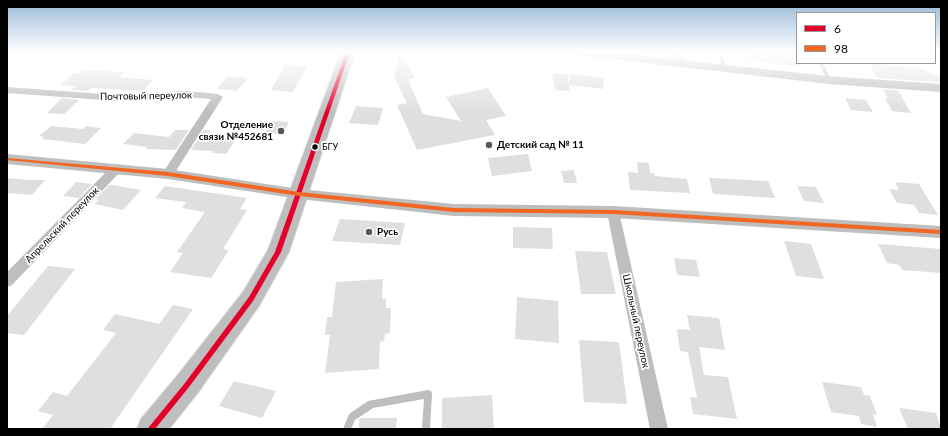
<!DOCTYPE html>
<meta charset="utf-8">
<style>
body{margin:0}
#map{position:relative;width:948px;height:436px;overflow:hidden;background:#fff;font-family:Lato,sans-serif}
canvas{display:block}
.frame{position:absolute;inset:0;border:8px solid #000;pointer-events:none}
.legend{position:absolute;left:796px;top:12px;width:140px;height:52px;box-sizing:border-box;background:#fff;border:1px solid #999;margin:0;padding:5px 7px;list-style:none;font-size:12px;color:#000}
.legend li{display:flex;align-items:center;gap:8px;height:20px}
.legend b{width:20px;border:1px solid #999}
</style>
<div id="map">
<canvas width="948" height="436"></canvas>
<div class="frame"></div>
<ul class="legend">
<li><b style="height:5px;background:#e4002b"></b>6</li>
<li><b style="height:5px;background:#f26522"></b>98</li>
</ul>
</div>
<script>
const context = document.querySelector('canvas').getContext('2d');
context.lineJoin = 'round';
function fillPath(path, color) { context.fillStyle = color; context.fill(path, 'evenodd'); }
function trace(path, color, width, dash) { context.strokeStyle = color; context.lineWidth = width; context.lineCap = dash ? 'butt' : 'round'; context.setLineDash(dash || []); context.stroke(path); }
function label(font, color, halo, rows, align = 'center') {
  context.font = font + ' Lato,sans-serif'; context.lineWidth = 3.5; context.setLineDash([]); context.textBaseline = 'middle'; context.strokeStyle = halo; context.fillStyle = color; for (const [text, x, y, turn = 0] of rows) {
    context.save(); context.translate(x, y); context.rotate((+turn || 0) * Math.PI / 180); context.textAlign = isNaN(turn) ? turn : align; if (halo) context.strokeText(text, 0, 0); context.fillText(text, 0, 0); context.restore();
  }
}
fillPath(new Path2D(`
 M400,52L415,78L408,80L423,114L461,121L446,97L488,88L506,116L486,120L495,135L417,150L397,105L407,103L394,77Z
 M749,52H796L797,63H799L800,66L748,60Z
 M869,63H881L882,65L914,68L912,65L941,77V82L877,78Z
 M285,65L307,66L293,92L271,90Z
 M83,70L124,72L119,77L153,80L143,91L92,88L88,91L71,90L76,86L61,85L74,73H78Z
 M552,74H567L569,85L570,74L604,78L603,89L569,85L570,91L555,90Z
 M227,76L248,78L237,91L217,89Z
 M883,89L898,90L911,113L892,111L885,98L888,99Z
 M62,98L79,100L64,114L47,113Z
 M845,98L866,100L873,112L851,110Z
 M356,106L383,108L378,125L349,123Z
 M271,121L289,122L283,134L265,133Z
 M51,126L83,129L86,126L101,128L85,144L42,139L44,137L39,136Z
 M175,130H189L176,150L146,149L147,147L123,144L134,133L169,137Z
 M204,130H211L207,137L236,139L226,154L212,153L214,151L191,150Z
 M528,154L532,171L492,176L488,158Z
 M637,162L649,163L650,173H654L655,176L687,179L690,193L630,190L628,172L638,173Z
 M574,170L577,183H564L561,171Z
 M7,178L28,180H45L32,195L7,193Z
 M709,178L768,181L775,198L713,194Z
 M76,182L92,184L79,198L63,196Z
 M895,182L919,184L938,215L919,213L914,205L897,203L889,189L899,190Z
 M109,185H113L141,190L123,210L94,204L99,200L96,199Z
 M165,186L247,198L240,209L247,210L223,249L229,250L211,278L170,272L183,253L177,252L205,212L182,208L186,202L155,198Z
 M797,186L816,187L824,203L804,201Z
 M340,219L405,223L400,245L332,241Z
 M513,227L552,228L553,249L513,248Z
 M784,241L811,244L824,279L796,276Z
 M878,244L941,249V273L902,270L899,265L887,263Z
 M575,251L607,252L616,294H581Z
 M674,258L696,260L700,277L677,275Z
 M48,266L75,269L24,335L7,333V316Z
 M383,279L382,299H386V308H391L390,333L385,334L384,341L380,342L379,369L325,373L330,335H325L327,317H332L336,282Z
 M517,297L558,301L559,343L515,339Z
 M173,305L193,309L110,429H42L53,415L38,411L53,392L67,396L116,333L103,330L115,314L159,324Z
 M687,315L719,318L725,350L699,347L704,375L728,377L737,419L693,414L690,397L697,398L688,352L680,351L677,329L690,330Z
 M579,340L619,342L627,404L584,402Z
 M234,381L276,391L262,418L219,406Z
 M822,382L861,387L864,395L870,396L877,415L873,414L877,427L861,424L859,416L831,412Z
 M492,395L494,429H442V398Z
 M899,408L936,413L941,429H908Z
 M361,418H397L396,429H359V419Z`), '#dfdfdf');
const primary = new Path2D(`
 M341,52H355L289,252L259,306L197,394L169,429H137L141,419L177,376L243,292L268,250Z`);
trace(primary, '#dbdbdb', 2);
fillPath(new Path2D(`
 M674,52H678L687,64V65H683Z
 M718,52H722L726,68V69H722V68Z
 M819,63H823L831,80V81H829L827,80Z
 M428,390L431,391L432,394L430,429H422L424,399L373,408L355,420L351,429H343L349,414L368,401Z`), '#bebebe');
fillPath(new Path2D(`
 M7,87L118,95L186,91L218,94L223,97L172,177H164L162,174L211,99L186,97L118,101L7,93Z
 M117,164L121,165L123,168L121,171L12,285L7,287V272L113,165Z
 M613,207L618,209L619,212L668,429H650L607,212L608,209Z`), '#bebebe');
fillPath(new Path2D(`
 M571,52H607L829,76L941,84V92L829,84L577,55Z
 M7,154L168,169L299,189L454,204L613,206L941,226V238L613,218L454,216L299,199L168,179L7,164Z`), '#bebebe');
fillPath(primary, '#bebebe');
fillPath(new Path2D(`
 M346,52H350L281,252L253,301L189,387L155,429H148L149,427L185,383L249,297L275,252Z`), '#e4002b');
fillPath(new Path2D(`
 M7,158L168,172L299,192L454,208L613,210L941,230V234L613,214L454,212L299,196L168,176L7,160Z`), '#f26522');
const sky = context.createLinearGradient(0, 0, 0, 113);
sky.addColorStop(0, '#97b8d7');
sky.addColorStop(0.46, '#fff');
sky.addColorStop(1, '#ffffff00');
context.fillStyle = sky;
context.fillRect(0, 0, 948, 113);
for (const [x, y, r, color] of [
 [281,131,4,"#595959"],
 [489,145,4,"#595959"],
 [315,147,3.5,"#000"],
 [369,232,4,"#595959"]
]) { const dot = new Path2D(); dot.arc(x, y, r, 0, 2 * Math.PI); context.fillStyle = color; context.fill(dot); trace(dot, '#fff', 1.5); }
label('9px', '#000', '#fff', [
 ["БГУ",322,147]
], 'left');
label('10px', '#000', '#fff', [
 ["Почтовый переулок",146,96,-1],
 ["Апрельский переулок",62,225,-46],
 ["Школьный переулок",636,321,78]
]);
label('bold 10px', '#000', '#fff', [
 ["Отделение",273,125,"right"],
 ["связи №452681",273,137,"right"],
 ["Детский сад № 11",497,145],
 ["Русь",377,232]
], 'left');
</script>
